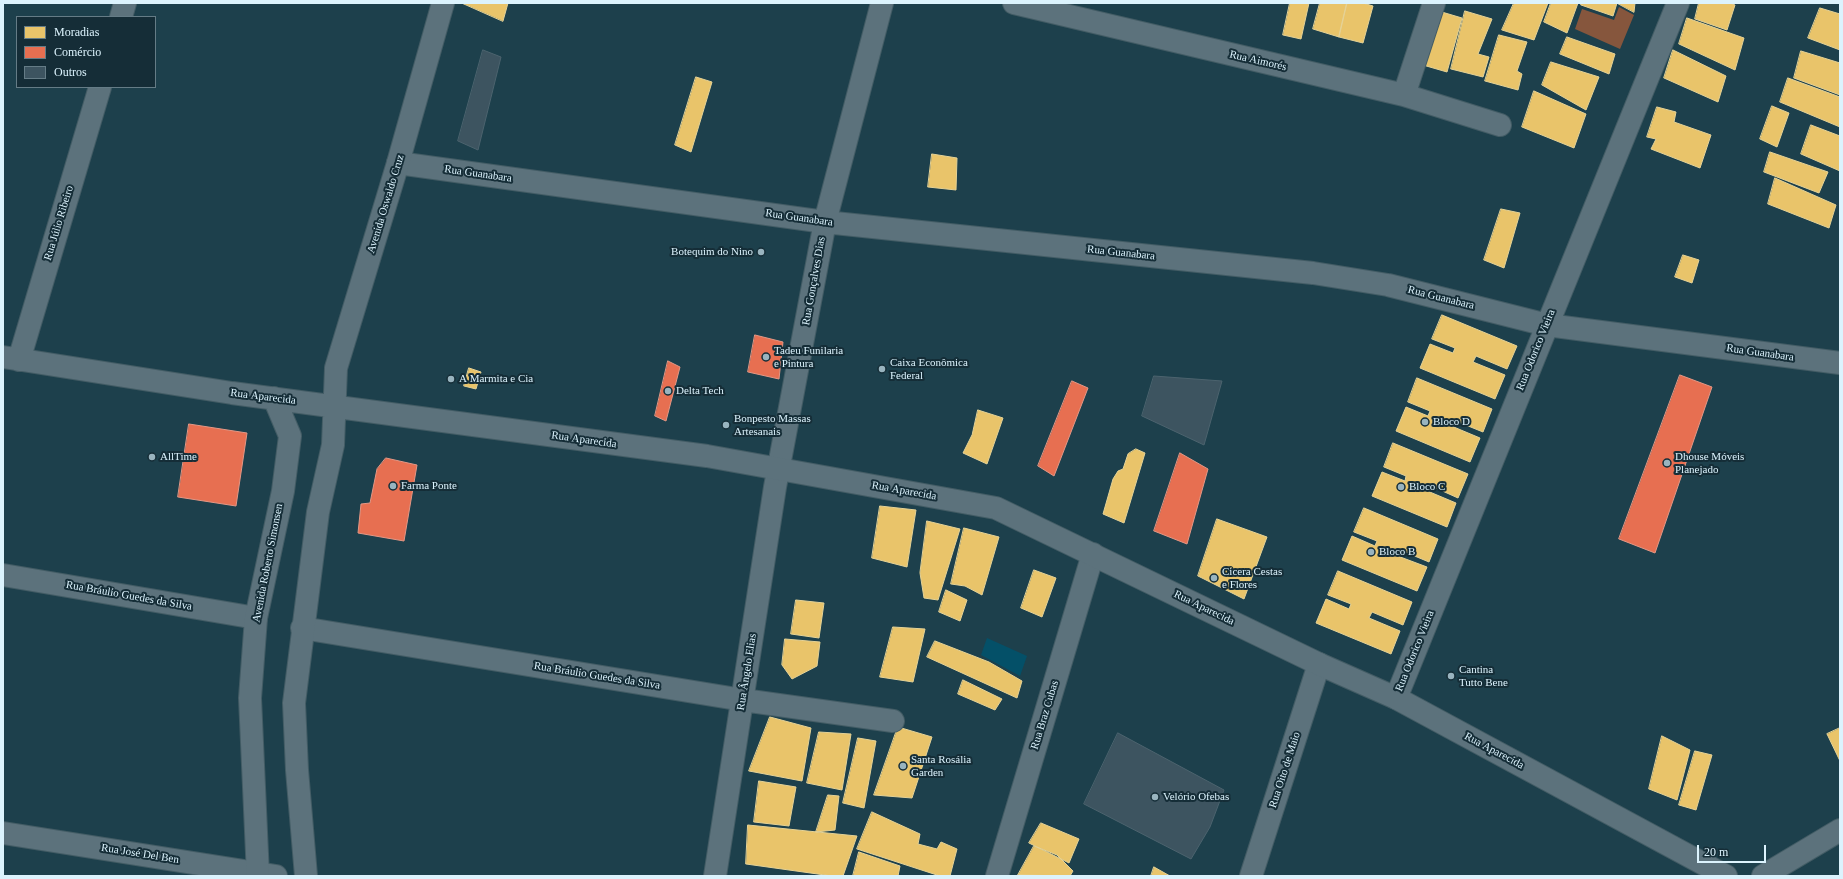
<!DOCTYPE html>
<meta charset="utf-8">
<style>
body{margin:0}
#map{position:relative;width:1843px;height:879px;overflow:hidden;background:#1d404c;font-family:Georgia,serif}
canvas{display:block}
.frame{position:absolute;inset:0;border:4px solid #dcf3fd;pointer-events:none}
.legend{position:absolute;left:16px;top:16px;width:140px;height:72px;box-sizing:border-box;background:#152d37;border:1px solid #657c86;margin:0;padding:5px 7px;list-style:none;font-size:12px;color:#dcf3fd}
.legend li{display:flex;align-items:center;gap:8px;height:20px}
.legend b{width:20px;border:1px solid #657c86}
.scale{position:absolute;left:1697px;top:845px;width:69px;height:18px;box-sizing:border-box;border:2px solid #dcf3fd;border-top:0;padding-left:5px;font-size:12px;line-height:14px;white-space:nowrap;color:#dcf3fd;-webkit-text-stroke:3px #152d37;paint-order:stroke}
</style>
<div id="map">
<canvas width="1843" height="879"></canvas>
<div class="frame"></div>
<ul class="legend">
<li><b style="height:11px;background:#e9c46a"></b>Moradias</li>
<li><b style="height:11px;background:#e76f51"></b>Comércio</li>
<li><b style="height:11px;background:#3d5460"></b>Outros</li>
</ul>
<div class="scale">20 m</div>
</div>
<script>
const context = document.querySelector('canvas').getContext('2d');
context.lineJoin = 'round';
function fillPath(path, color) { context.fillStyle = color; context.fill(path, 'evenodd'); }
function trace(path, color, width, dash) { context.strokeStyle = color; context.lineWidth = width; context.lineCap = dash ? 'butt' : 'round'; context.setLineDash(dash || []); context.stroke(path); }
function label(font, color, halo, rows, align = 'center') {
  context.font = font + ' Georgia,serif'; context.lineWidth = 4; context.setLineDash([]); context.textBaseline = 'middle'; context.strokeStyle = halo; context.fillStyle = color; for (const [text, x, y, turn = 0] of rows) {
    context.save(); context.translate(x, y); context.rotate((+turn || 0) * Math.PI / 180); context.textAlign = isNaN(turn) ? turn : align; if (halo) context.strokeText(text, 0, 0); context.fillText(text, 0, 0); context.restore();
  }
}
fillPath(new Path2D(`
 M987,638L1027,656L1020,676L981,655Z`), '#045068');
fillPath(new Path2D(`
 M1619,7L1634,15L1620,49L1575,29L1582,9L1614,20Z`), '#86563d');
const homes = new Path2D(`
 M462,3H508L503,21Z
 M1290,3H1309L1301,39L1283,35Z
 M1320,3H1347L1339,37L1313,29Z
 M1347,3H1363L1373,6L1363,43L1339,37Z
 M1514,3H1548L1534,40L1502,30Z
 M1551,3H1578L1567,33L1544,22Z
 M1581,3H1617L1613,16L1581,5Z
 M1617,3H1635L1634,12Z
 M1699,3H1730L1735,5L1727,30L1695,19Z
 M1820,8L1840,14V50L1808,38Z
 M1435,10L1462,18L1447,72L1416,63Z
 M1465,11L1492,19L1478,54L1489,57L1483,77L1451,69Z
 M1687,18L1744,38L1735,70L1679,44Z
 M1499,35L1527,42L1517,71L1522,74L1518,90L1485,81Z
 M1567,37L1615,54L1609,74L1560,54Z
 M1673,50L1726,76L1718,102L1664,78Z
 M1801,51L1840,63V95L1794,78Z
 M1551,62L1599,77L1586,110L1542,85Z
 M696,77L712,82L691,152L675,145Z
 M1788,78L1840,97V127L1780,102Z
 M1534,91L1586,114L1574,148L1522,127Z
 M1772,106L1789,113L1777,147L1760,139Z
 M1657,107L1676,112L1674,122L1711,135L1700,168L1651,149L1656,139L1647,137Z
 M1811,125L1840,136V171L1801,154Z
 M1770,152L1828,172L1819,193L1764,172Z
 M932,154L957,158L956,190L928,187Z
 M1775,178L1836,205L1829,228L1768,204Z
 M1501,209L1520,213L1504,268L1484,260Z
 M1683,255L1699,260L1692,283L1675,277Z
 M1442,315L1517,346L1507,369L1476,356L1473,362L1505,375L1495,399L1420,368L1430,344L1453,353L1455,348L1432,339Z
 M469,368L481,372L476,389L464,386Z
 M1417,378L1492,409L1483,432L1451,419L1449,425L1480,438L1470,462L1396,431L1406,407L1428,416L1430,411L1408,402Z
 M978,410L1003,418L987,464L963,453L972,435Z
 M1393,443L1468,474L1458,498L1427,484L1425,490L1456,503L1447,527L1372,496L1382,472L1405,481L1406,476L1384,467Z
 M1136,449L1145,453L1124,523L1103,514L1113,479L1118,471L1123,469L1128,454Z
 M880,506L916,510L907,567L872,558Z
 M1364,508L1438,539L1429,562L1398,549L1395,555L1427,567L1417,591L1342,560L1352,536L1375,546L1377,541L1354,532Z
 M1217,519L1267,537L1244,599L1198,576Z
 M927,521L960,529L938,600L924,598L920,573Z
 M964,528L999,537L982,595L965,586L951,584Z
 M1034,570L1056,578L1042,617L1021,608Z
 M1338,571L1412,602L1403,625L1372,612L1369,618L1400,631L1391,654L1316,623L1326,599L1349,609L1351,604L1328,595Z
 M946,590L967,600L960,621L939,612Z
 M796,600L824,603L819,638L791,634Z
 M893,627L925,629L913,682L880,677Z
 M785,639L820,642L817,666L792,679L782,665Z
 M935,641L989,662L1022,681L1017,698L927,657Z
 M963,680L1002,699L995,710L958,694Z
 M770,717L811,728L802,781L749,771Z
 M898,727L932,737L912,798L874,795Z
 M1840,728V761L1827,734Z
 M819,732L851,734L842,790L807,783Z
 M1662,736L1690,750L1677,800L1649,789Z
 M858,738L876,741L864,808L843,803Z
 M1695,751L1712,755L1696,810L1679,805Z
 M759,781L796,787L789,826L754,822Z
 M828,795L839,796L835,830L816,832Z
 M872,812L920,834L918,844L937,849L941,842L957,849L950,876H940L857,849Z
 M1041,823L1079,839L1069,863L1029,843Z
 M748,825L857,836L843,876H832L746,864Z
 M1034,846L1057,855L1073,871L1070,876L1018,875Z
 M859,852L900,866L898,876H853Z
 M1154,867L1170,876H1151Z`);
fillPath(homes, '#e9c46a');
trace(homes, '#e5d296', 1);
const shops = new Path2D(`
 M755,335L783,342L779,379L748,372Z
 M668,361L680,367L666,421L655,416Z
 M1680,375L1712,387L1655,553L1619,539Z
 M1072,381L1088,388L1054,476L1038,466Z
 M189,424L247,433L236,506L178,497Z
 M1180,453L1208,469L1187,544L1154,531Z
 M386,458L417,465L404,541L358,533L361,504L370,503L377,469Z`);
fillPath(shops, '#e76f51');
trace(shops, '#e49785', 1);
const building = new Path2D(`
 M483,50L501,57L478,150L458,141Z
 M1154,376L1222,381L1204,445L1142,416Z
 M1118,733L1224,790L1210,827L1191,859L1084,804Z`);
fillPath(building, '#3d5460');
trace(building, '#4c636e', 1);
const street = new Path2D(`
 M1014,3L1404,95L1500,125
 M1404,95L1434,3
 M398,163L825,222L1313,273L1388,285L1547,325L1840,363
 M3,575L256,618
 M302,628L743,700L893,721
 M1396,698L1678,3
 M3,833L276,876
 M715,876L775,487L825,222L882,3
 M997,876L1093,554
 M1251,876L1319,664`);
const secondary = new Path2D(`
 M121,17L125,3
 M3,357L232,393L707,456L996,508L1319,664L1396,698L1726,876
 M19,360L100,87
 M258,876L250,698L256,618L283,491L290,436L274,398
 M306,876L297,770L294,703L318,512L333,445L336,368L398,163L443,3
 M1763,876L1840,830`);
trace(street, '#435c65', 24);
trace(secondary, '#435c65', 24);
trace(street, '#5c727c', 22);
trace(secondary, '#5c727c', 22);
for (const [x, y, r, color] of [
 [761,252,4,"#99b4bf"],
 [766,357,4,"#99b4bf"],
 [882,369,4,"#99b4bf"],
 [451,379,4,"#99b4bf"],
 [668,391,4,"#99b4bf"],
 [1425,422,4,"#99b4bf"],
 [726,425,4,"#99b4bf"],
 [152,457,4,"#99b4bf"],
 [1667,463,4,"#99b4bf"],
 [393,486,4,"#99b4bf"],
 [1401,487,4,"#99b4bf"],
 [1371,552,4,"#99b4bf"],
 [1214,578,4,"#99b4bf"],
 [1451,676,4,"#99b4bf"],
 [903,766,4,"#99b4bf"],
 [1155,797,4,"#99b4bf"]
]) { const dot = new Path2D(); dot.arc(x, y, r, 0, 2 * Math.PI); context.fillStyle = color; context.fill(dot); trace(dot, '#152d37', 1.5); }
label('11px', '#dcf3fd', '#152d37', [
 ["Rua Aimorés",1258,61,13],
 ["Rua Guanabara",478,174,8],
 ["Avenida Oswaldo Cruz",386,204,-73],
 ["Rua Guanabara",799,218,8],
 ["Rua Júlio Ribeiro",59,223,-73],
 ["Rua Guanabara",1121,253,6],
 ["Rua Gonçalves Dias",814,281,-80],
 ["Rua Guanabara",1441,298,14],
 ["Rua Odorico Vieira",1536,350,-68],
 ["Rua Guanabara",1760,353,8],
 ["Rua Aparecida",263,397,7],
 ["Rua Aparecida",584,440,8],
 ["Rua Aparecida",904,491,10],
 ["Avenida Roberto Simonsen",268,563,-79],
 ["Rua Bráulio Guedes da Silva",129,596,10],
 ["Rua Aparecida",1204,608,26],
 ["Rua Odorico Vieira",1415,651,-68],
 ["Rua Ângelo Elias",747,672,-81],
 ["Rua Bráulio Guedes da Silva",597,676,9],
 ["Rua Braz Cubas",1045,715,-73],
 ["Rua Aparecida",1494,751,28],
 ["Rua Oito de Maio",1285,770,-72],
 ["Rua José Del Ben",140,854,9]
]);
label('11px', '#dcf3fd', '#152d37', [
 ["Botequim do Nino",753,252,"right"],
 ["Tadeu Funilaria",774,351],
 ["e Pintura",774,364],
 ["Caixa Econômica",890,363],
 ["Federal",890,376],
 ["A Marmita e Cia",459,379],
 ["Delta Tech",676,391],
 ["Bonpesto Massas",734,419],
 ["Artesanais",734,432],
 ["Bloco D",1433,422],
 ["AllTime",160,457],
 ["Dhouse Móveis",1675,457],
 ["Planejado",1675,470],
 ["Farma Ponte",401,486],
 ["Bloco C",1409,487],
 ["Bloco B",1379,552],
 ["Cicera Cestas",1222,572],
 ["e Flores",1222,585],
 ["Cantina",1459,670],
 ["Tutto Bene",1459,683],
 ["Santa Rosália",911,760],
 ["Garden",911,773],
 ["Velório Ofebas",1163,797]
], 'left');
</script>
